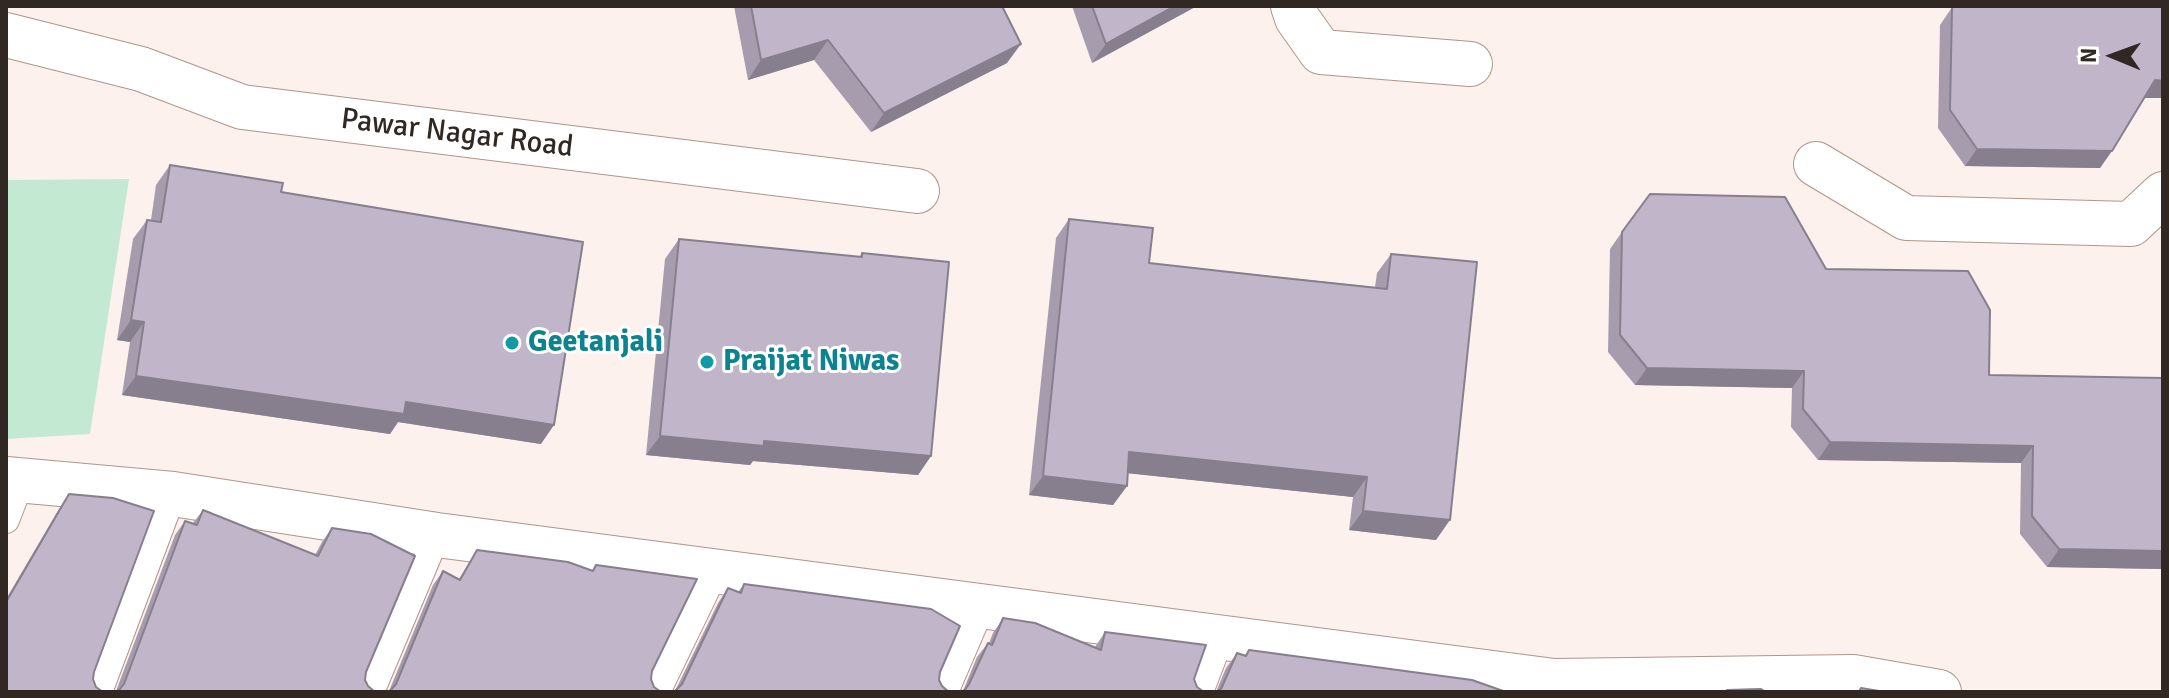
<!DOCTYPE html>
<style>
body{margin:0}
#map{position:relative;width:2169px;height:698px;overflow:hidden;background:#fcf1ec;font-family:Signika,sans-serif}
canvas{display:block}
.frame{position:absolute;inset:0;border:8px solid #312823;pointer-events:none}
.north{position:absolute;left:2073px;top:16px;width:80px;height:80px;-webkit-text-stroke:6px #fff;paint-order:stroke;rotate:271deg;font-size:22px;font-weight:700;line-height:32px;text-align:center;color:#312823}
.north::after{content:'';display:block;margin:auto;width:28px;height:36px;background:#312823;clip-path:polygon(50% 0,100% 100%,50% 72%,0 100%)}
</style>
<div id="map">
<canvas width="2169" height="698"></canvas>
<div class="frame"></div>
<div class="north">N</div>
</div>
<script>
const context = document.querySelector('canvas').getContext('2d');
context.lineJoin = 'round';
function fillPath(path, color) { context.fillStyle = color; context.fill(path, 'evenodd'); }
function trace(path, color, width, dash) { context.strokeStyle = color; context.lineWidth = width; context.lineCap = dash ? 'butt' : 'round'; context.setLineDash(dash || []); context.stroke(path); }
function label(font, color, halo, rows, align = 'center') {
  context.font = font + ' Signika,sans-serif'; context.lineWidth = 6; context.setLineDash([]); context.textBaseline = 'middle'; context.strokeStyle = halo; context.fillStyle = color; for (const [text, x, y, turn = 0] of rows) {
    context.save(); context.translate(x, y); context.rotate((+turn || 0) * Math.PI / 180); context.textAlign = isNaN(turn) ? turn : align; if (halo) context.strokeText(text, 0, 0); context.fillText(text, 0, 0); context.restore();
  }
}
fillPath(new Path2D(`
 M129,179L90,434L6,439V180Z`), '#c3e9d2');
const service = new Path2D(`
 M6,520L21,481
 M99,692L173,494
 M371,692L437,535
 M657,692L715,572
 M945,692L982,606
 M1200,692L1221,637`);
const minor = new Path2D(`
 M1293,6L1297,18L1321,52L1470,64
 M6,35L141,69L242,107L917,191
 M1816,164L1906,218L2131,224L2163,194
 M6,479L173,494L437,535L1554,681L1853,677L1939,692`);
trace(service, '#ae968b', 28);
trace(minor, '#ae968b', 46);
trace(service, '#fff', 26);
trace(minor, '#fff', 44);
fillPath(new Path2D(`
 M734,6H1002L1007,63L871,132L814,60L748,80Z
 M1072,6H1197L1092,63Z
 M1953,6L2145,98L2100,168L1965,166L1938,128L1940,25Z
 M170,165L281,192L541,444L398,422L390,434L122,395L130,342L117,340L133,239L147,220H151L156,185Z
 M1069,219L1149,263L1375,287L1377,273L1391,254L1436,540L1349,530L1353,497L1128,473L1127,486L1113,505L1029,495L1056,238Z
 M1622,232L1826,269L1989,375L2163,378V569L2047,567L2020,534L2021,463L1818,460L1791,427L1792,388L1635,385L1608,352L1610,249Z
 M679,239L859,257L862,253L931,456L918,475L753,461L750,465L646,455L665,259Z
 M69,494L94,672L93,679L96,687L6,692V599L59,509Z
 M203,510L315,555L322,542L332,528L371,534L116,691L175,535L185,521L193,523Z
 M477,550L592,570L596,565L652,671L651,679L654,687L389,691L433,585L443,571L459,579Z
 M744,584L940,672L939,680L942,686L675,691L718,603L728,588L738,592Z
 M1003,618L1095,647L1105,632L1194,679L1197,687L963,691L977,657L988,643H989L993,633Z
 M1249,650L1506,692H1216L1226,668L1237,653L1245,655Z`), '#a69cae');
fillPath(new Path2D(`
 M1175,6H1197L1092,63L1106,44Z
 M828,40L814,60L748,80L761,60Z
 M1021,44L1007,63L871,132L884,113Z
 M2155,80L2163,81V98H2143Z
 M1977,149L2112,151L2100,168L1965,166Z
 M131,320L144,322L130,342L117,340Z
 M1647,368L1804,371L1792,388L1635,385Z
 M136,376L406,402L554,425L541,444L398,422L390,434L122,395Z
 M660,436L764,441L931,456L918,475L753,461L750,465L646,455Z
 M1830,442L2033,446L2021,463L1818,460Z
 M1129,452L1367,477L1353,497L1116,472Z
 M1043,476L1127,486L1113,505L1029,495Z
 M1363,511L1450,520L1436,540L1349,530Z
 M2059,549L2163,551V569L2047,567Z`), '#877f8d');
const building = new Path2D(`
 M751,6H1002L1021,44L884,113L828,40L761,60Z
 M1092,6H1175L1106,44Z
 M1953,6H2163V81L2155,80L2112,151L1977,149L1950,110L1952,8Z
 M170,165L283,183L281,192L583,242L554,425L406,402L404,414L136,376L144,322L131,320L147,220L161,222Z
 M1650,194L1785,197L1826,269L1968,271L1990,310L1989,375L2163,378V551L2059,549L2032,516L2033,446L1830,442L1803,409L1804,371L1647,368L1620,335L1622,232Z
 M1069,219L1153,228L1149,263L1274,277L1387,289L1391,254L1477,262L1450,520L1363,511L1367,477L1129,452L1127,486L1043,476Z
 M679,239L862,257V253L949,262L931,456L764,441V446L660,436Z
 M69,494L113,498L154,511L94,672L93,679L96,687L103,692H6V602Z
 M203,510L318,556L332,528L371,534L415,556L366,672L365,680L368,686L375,692H115L120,689L124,684L185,521L197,525Z
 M477,550L568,562L593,571L596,565L697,579L652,671L651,679L654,687L661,692H387L390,691L396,684L443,571L460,580Z
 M744,584L931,609L960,626L940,672L939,680L942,686L949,692H672L675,691L682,684L728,588L741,593Z
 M1003,618L1035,623L1101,650L1105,632L1206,645L1194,679L1197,687L1204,692H960L965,690L969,684L988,643L992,645Z
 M1249,650L1472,680L1506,692H1216L1221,689L1237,653L1246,656Z
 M1861,688L1885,692H1859Z
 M1761,689L1766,692H1726L1727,690Z`);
fillPath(building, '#c1b5ca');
trace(building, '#877f8d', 2);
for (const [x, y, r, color] of [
 [512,343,8,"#0f9aa8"],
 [707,362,8,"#0f9aa8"]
]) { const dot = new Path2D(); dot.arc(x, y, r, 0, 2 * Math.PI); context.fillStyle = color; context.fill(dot); trace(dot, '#fff', 3); }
label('30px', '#312823', '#fff', [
 ["Pawar Nagar Road",457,134,7]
]);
label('bold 30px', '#0d838f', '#fff', [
 ["Geetanjali",528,343],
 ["Praijat Niwas",723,362]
], 'left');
</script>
